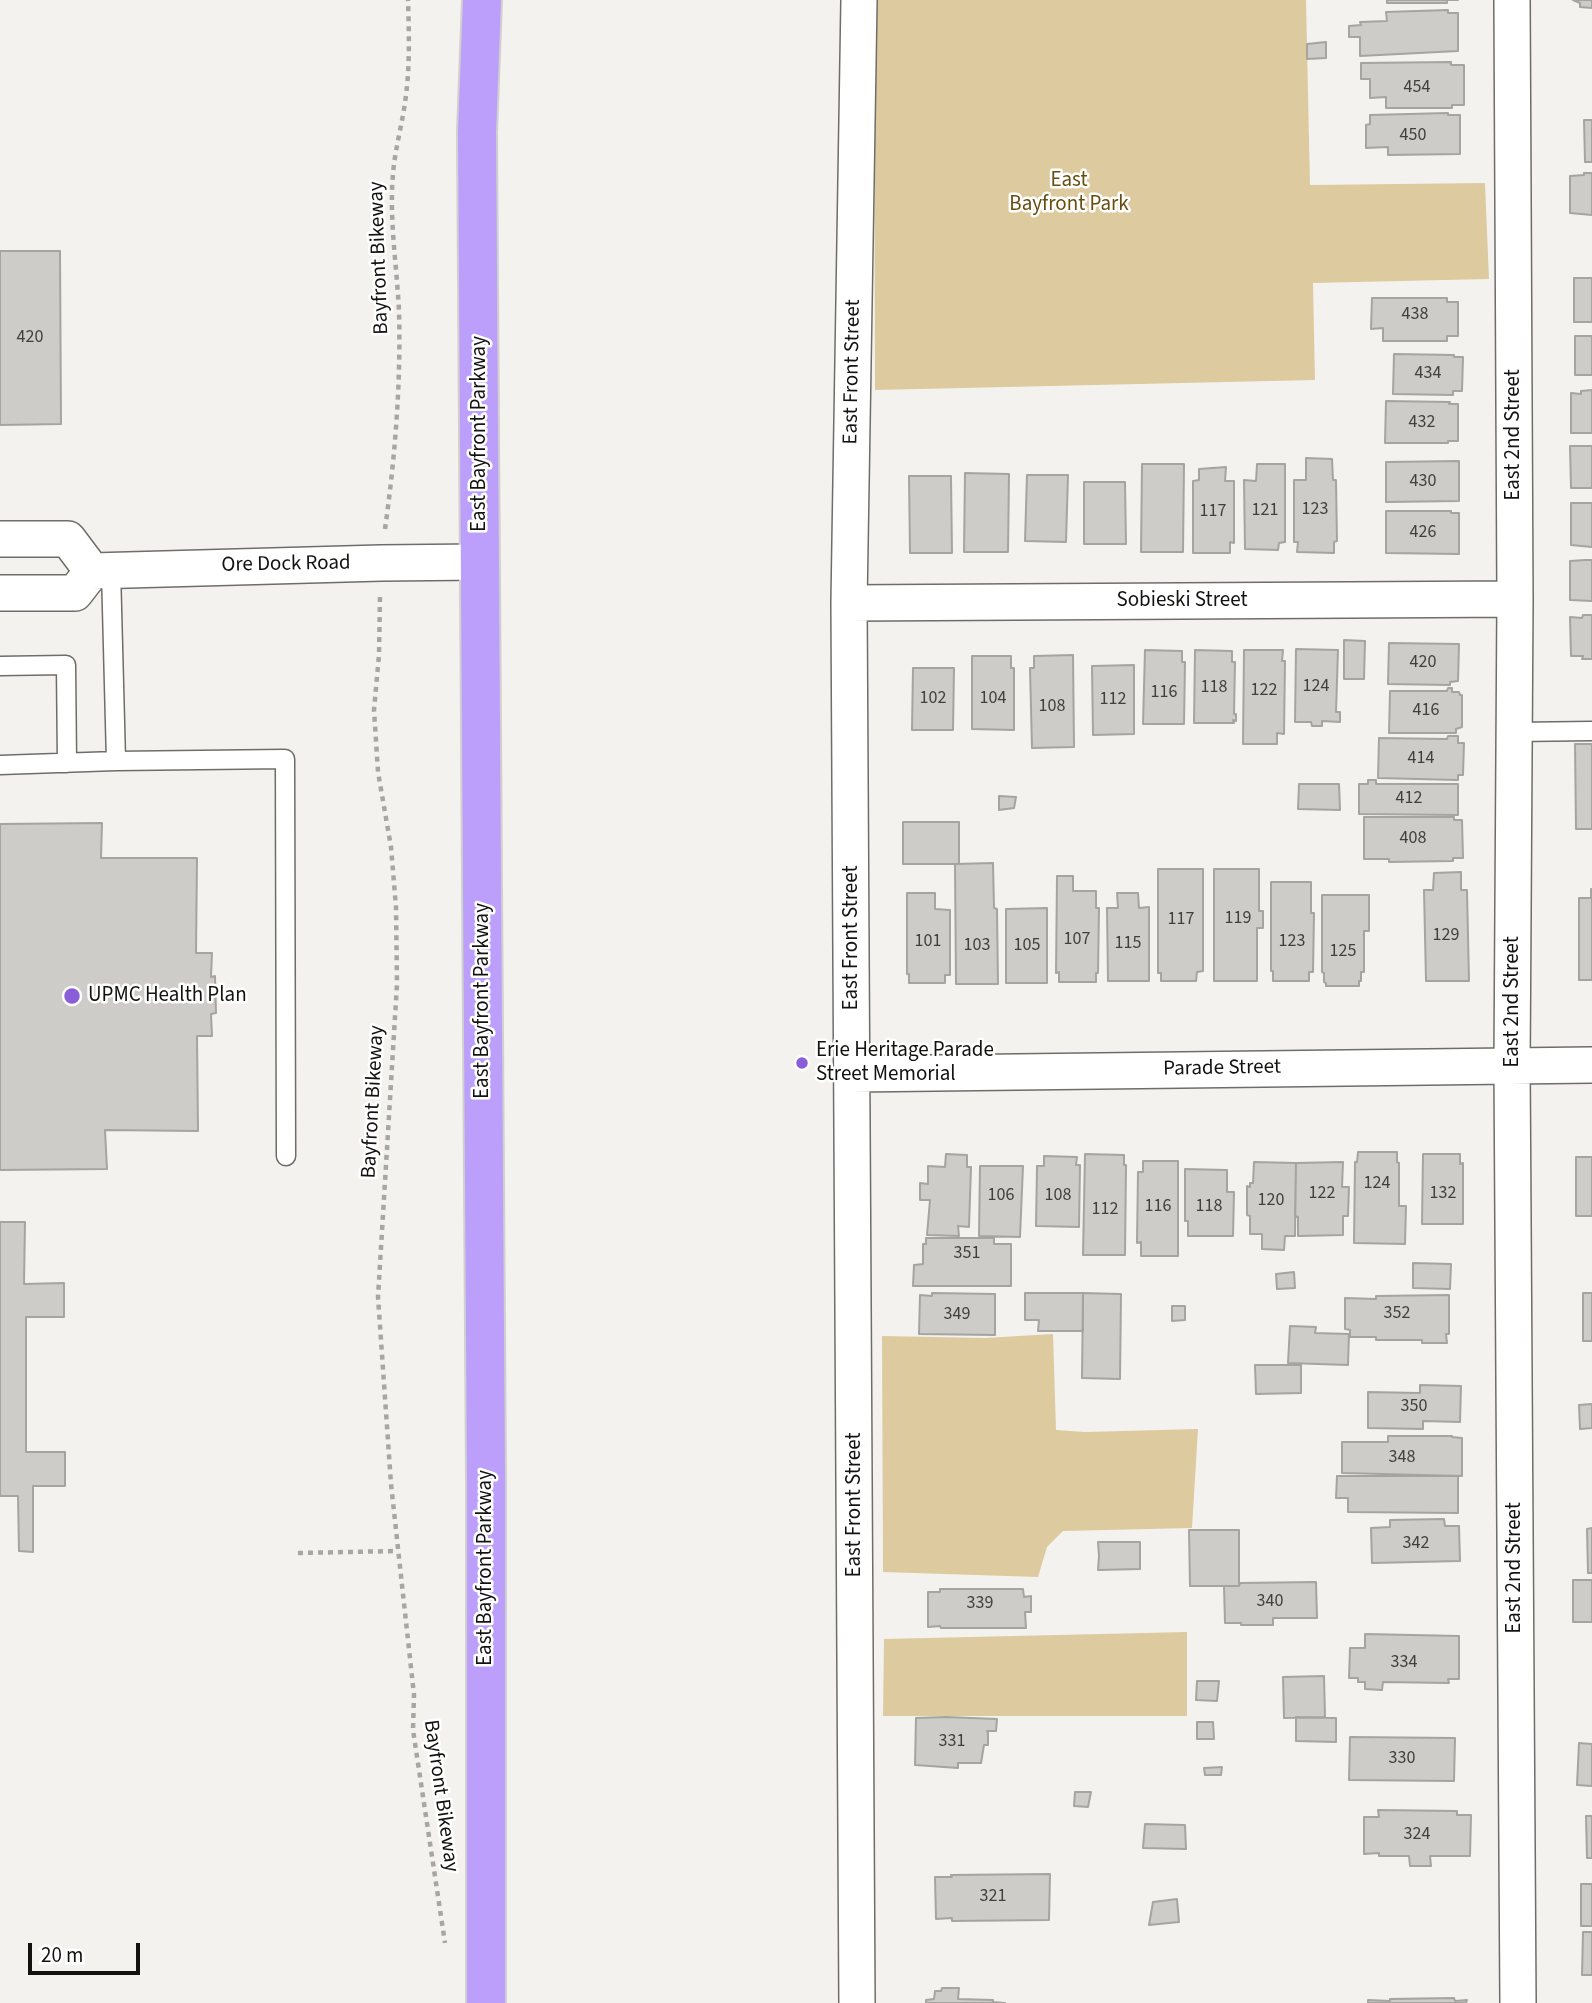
<!DOCTYPE html>
<style>
body{margin:0}
#map{position:relative;width:1592px;height:2003px;overflow:hidden;background:#f4f2ef;font-family:"Source Sans 3",sans-serif}
canvas{display:block}
.scale{position:absolute;left:28px;top:1943px;width:112px;height:32px;box-sizing:border-box;border:4px solid #121211;border-top:0;padding-left:9px;font-size:21px;line-height:24px;white-space:nowrap;color:#121211;-webkit-text-stroke:5px #fff;paint-order:stroke}
</style>
<div id="map">
<canvas width="1592" height="2003"></canvas>
<div class="scale">20 m</div>
</div>
<script>
const context = document.querySelector('canvas').getContext('2d');
context.lineJoin = 'round';
function fillPath(path, color) { context.fillStyle = color; context.fill(path, 'evenodd'); }
function trace(path, color, width, dash) { context.strokeStyle = color; context.lineWidth = width; context.lineCap = dash ? 'butt' : 'round'; context.setLineDash(dash || []); context.stroke(path); }
function label(font, color, halo, rows, align = 'center') {
  context.font = font + ' "Source Sans 3",sans-serif'; context.lineWidth = 5; context.setLineDash([]); context.textBaseline = 'middle'; context.strokeStyle = halo; context.fillStyle = color; for (const [text, x, y, turn = 0] of rows) {
    context.save(); context.translate(x, y); context.rotate((+turn || 0) * Math.PI / 180); context.textAlign = isNaN(turn) ? turn : align; if (halo) context.strokeText(text, 0, 0); context.fillText(text, 0, 0); context.restore();
  }
}
fillPath(new Path2D(`
 M874,0H1306L1310,185L1485,183L1489,279L1313,283L1315,380L875,390Z
 M1053,1334L1056,1430L1085,1432L1198,1429L1192,1528L1063,1531L1047,1547L1038,1577L883,1572L882,1336L985,1338Z
 M1187,1632V1716H883L884,1639Z`), '#deca9f');
const building = new Path2D(`
 M1387,0H1458H1447V3H1387Z
 M1573,0H1592V8L1580,7V3Z
 M1448,10V13H1458V51L1360,56V37H1349V26L1361,25L1360,22L1387,21L1386,12Z
 M1326,42V58L1307,59V44Z
 M1451,62V65H1464V105H1452V108H1386V97L1370,98V79H1361V63Z
 M1448,113V115H1460V154L1388,155V147L1366,148V125L1370,124V115Z
 M1584,120H1592V162H1585Z
 M1584,173H1592V215L1570,213V176L1584,175Z
 M0,251H60L61,424L0,425Z
 M1574,278H1592V322H1574Z
 M1372,298H1447V302H1458V336H1447V341H1383V328L1371,329Z
 M1575,336H1592V375H1575Z
 M1394,354L1454,355V357H1463L1462,391H1453V395L1393,394Z
 M1592,390V433H1571V393L1581,394V391Z
 M1386,401L1450,402L1449,404H1458V441H1448V443H1385Z
 M1570,446H1592V488H1571Z
 M1306,458L1332,459L1333,480H1336L1337,541L1334,542V553L1297,552L1298,542H1294V480H1306Z
 M1459,461V501L1386,502V462Z
 M1142,464H1184L1183,552H1141Z
 M1257,464H1285V542L1279,543L1278,550L1245,549L1244,480L1256,481Z
 M1226,467L1225,481H1234V543L1230,542V553H1193V481L1199,480V469Z
 M965,473L1009,474L1008,552H964Z
 M1027,475H1068L1066,542L1025,541Z
 M909,476H951L952,553H910Z
 M1084,482H1125L1126,544H1084Z
 M1571,503H1592V547L1571,545Z
 M1386,511H1451V513H1459V554L1386,553Z
 M1585,560H1592V601L1570,600V561Z
 M1583,615H1592V659H1582L1583,656H1571L1570,617L1582,618Z
 M1344,640L1365,641L1364,679H1344Z
 M1389,643L1459,644L1458,681L1450,682V685L1388,684Z
 M1296,649L1338,650L1336,712H1340V722L1322,721V726H1312L1311,722H1295Z
 M1145,650L1182,651V662H1185L1184,724H1143Z
 M1195,650L1232,651V662H1235L1234,714H1236V721L1233,720L1234,723H1194Z
 M1244,650H1283L1282,661H1285L1284,734L1277,733V744H1243Z
 M1073,655L1074,747L1032,748L1030,668H1034V656Z
 M972,656H1011V668H1014V730L972,729Z
 M1134,665V734L1093,735L1092,666Z
 M913,668H954L953,730H912Z
 M1448,688H1452V692H1459L1460,695H1462V727L1456,729V733H1389L1390,691H1447Z
 M1448,736H1458V743H1464L1463,775H1458V780L1378,778L1379,738L1447,739Z
 M1575,744H1592V829H1576Z
 M1368,780H1376V784H1458V815L1359,814V784H1368Z
 M1299,784H1339L1340,810L1298,809Z
 M999,796L1016,797L1014,808L999,810Z
 M1364,817H1454V820H1462L1463,858H1453V861L1389,862V859H1364Z
 M903,822H959V864H903Z
 M102,823L101,858H197L196,953H212L211,977L215,976L216,1013L211,1014L212,1036H197L198,1131L105,1130L107,1169L0,1170V824Z
 M993,863L994,908L997,909L998,984H956L955,864Z
 M1158,869H1203V971L1197,972L1196,981H1161V973H1158Z
 M1214,869H1259V911H1263V928H1257V981H1214Z
 M1461,872V890H1467L1469,981H1426L1424,890H1433L1434,873Z
 M1057,876H1073V891H1096V908H1099L1098,973H1096V982H1059V972L1056,973Z
 M1271,882H1311V913H1314L1313,972H1309V981H1273V971H1271Z
 M1591,889H1592V980H1579V898H1591Z
 M907,893H935V909L950,910V975H945V983H909V974H907Z
 M1117,893H1138L1139,908L1149,907V981H1108L1107,908H1118Z
 M1322,895H1369V931H1364V972H1361V981H1359V986H1326V983L1324,982V973L1322,972Z
 M1047,908V983H1006V909Z
 M1358,1152H1397V1162L1399,1163V1206H1406L1405,1244L1354,1243L1355,1162H1357Z
 M946,1154L967,1155V1167H971L969,1227L958,1226L959,1236L927,1235L930,1200H920V1183L928,1184V1166L945,1167Z
 M1085,1154L1124,1155V1165H1126L1125,1255H1083Z
 M1423,1154H1460V1164L1463,1163V1224H1422Z
 M1044,1156L1077,1157L1076,1165H1080L1079,1227L1036,1226L1037,1166H1044Z
 M1576,1157H1592V1216H1576Z
 M1143,1161H1178V1256H1141V1242L1137,1243L1138,1172H1143Z
 M1254,1162L1296,1163L1295,1236H1285L1284,1250L1262,1249V1234H1250V1216L1247,1215V1186L1250,1187V1183H1253Z
 M1343,1162L1342,1187H1349L1348,1216H1343V1235L1298,1236V1217L1295,1216L1296,1163Z
 M980,1166H1023L1020,1237L979,1236Z
 M1185,1169L1227,1170V1192H1234L1233,1236H1188V1221H1185Z
 M0,1222H25L24,1284L64,1283V1317H26V1452H65V1486H33V1552L19,1551L18,1496H0Z
 M926,1238H994V1244H1011V1286H913L914,1265L923,1264V1244H926Z
 M1413,1263L1451,1264L1450,1289L1413,1288Z
 M1294,1272L1295,1288L1277,1289L1276,1274Z
 M932,1293L995,1294V1335L919,1334L920,1295L932,1296Z
 M1025,1293H1083V1331H1038L1039,1320H1025Z
 M1083,1293L1121,1294L1120,1379L1082,1378Z
 M1583,1293H1592V1341H1583Z
 M1449,1295V1334H1446L1447,1343H1422V1340H1376V1337H1350V1330L1345,1329V1298L1376,1299V1296Z
 M1172,1306H1185V1320L1172,1321Z
 M1290,1326L1316,1327L1315,1333L1349,1334L1348,1365L1288,1363Z
 M1255,1365H1301V1393L1256,1394Z
 M1420,1385L1461,1386L1460,1422L1423,1421V1429L1368,1428V1392L1420,1393Z
 M1592,1404V1428L1580,1429L1579,1405Z
 M1388,1436H1452V1437L1462,1438V1476L1342,1473V1442H1388Z
 M1337,1476H1458V1513L1348,1512V1498H1336Z
 M1444,1519L1445,1526H1459L1460,1561L1372,1563L1371,1528L1390,1527V1520Z
 M1592,1528V1573H1588L1587,1529Z
 M1189,1530H1239V1586H1190Z
 M1098,1542H1140V1569L1098,1570L1099,1556Z
 M1573,1580H1592V1622H1573Z
 M1316,1582L1317,1618H1273V1625H1241V1623H1225L1224,1586H1239L1240,1583Z
 M940,1589H1023L1024,1597L1031,1596V1612H1025L1026,1628H941L940,1626L928,1627V1592H940Z
 M1365,1634L1459,1636V1679H1448L1449,1683L1383,1682L1382,1690L1365,1689V1682H1358V1678H1349L1350,1648H1365Z
 M1324,1676L1325,1717L1284,1718L1283,1677Z
 M1197,1681H1219L1217,1701L1196,1700Z
 M946,1717L997,1719L996,1731H987L988,1733V1745H984L981,1763H958V1768L915,1765L916,1718Z
 M1296,1717L1336,1718V1742L1296,1741Z
 M1197,1722H1213L1214,1739H1197Z
 M1350,1737L1455,1738L1454,1781L1349,1780Z
 M1579,1743L1592,1744V1786L1577,1785Z
 M1222,1767L1221,1775H1205L1204,1768Z
 M1075,1792H1091L1088,1807L1074,1806Z
 M1378,1810L1457,1811V1815H1471L1470,1856H1430L1431,1866H1410L1409,1856H1379V1853L1364,1854V1817H1379Z
 M1586,1816H1592V1858H1587Z
 M1145,1824L1185,1825L1186,1849L1143,1848Z
 M1050,1874L1049,1920L952,1921V1918L936,1919L935,1877H952L951,1875Z
 M1581,1884H1592V1926H1581Z
 M1177,1899L1179,1922L1149,1925L1153,1902Z
 M1583,1932H1592V1975H1582Z
 M942,1988H959L958,1999L993,2000V2002L1005,2003H926V2000L934,1999L935,1991H941Z
 M1454,1998L1455,2001L1467,2000L1466,2003H1368V2000L1390,2001V1999Z`);
fillPath(building, '#cdccc9');
trace(building, '#a5a4a1', 2);
const lane = new Path2D(`
 M111,570L116,761L285,759L286,1156
 M0,666L66,665L67,763
 M1514,732L1592,731
 M0,765L116,761`);
const street = new Path2D(`
 M1512,0L1515,599L1512,1065L1518,2003
 M0,539H68L92,571
 M0,593H75L92,571L381,563L480,562
 M849,603L1515,599
 M853,1074L1592,1065
 M857,2003L849,603L859,0`);
const highway = new Path2D(`
 M482,0L477,132L486,1479V2003`);
trace(lane, '#6e6d6a', 21);
trace(street, '#6e6d6a', 38);
trace(highway, '#d0d0cf', 42);
trace(new Path2D(`
 M385,529C395,458 401,383 399,312C397,266 389,220 393,174C395,148 403,122 406,95C410,64 409,32 408,0
 M380,597L379,655L374,710L378,772L391,847L396,907L397,984L378,1297L391,1484L414,1695L413,1730L445,1943
 M298,1553L398,1551`), '#a8a6a4', 4.5, [5, 5]);
trace(lane, '#fff', 18);
trace(street, '#fff', 35);
trace(highway, '#bb9ffa', 38);
for (const [x, y, r, color] of [
 [72,996,9,"#8a5ed8"],
 [802,1063,7,"#8a5ed8"]
]) { const dot = new Path2D(); dot.arc(x, y, r, 0, 2 * Math.PI); context.fillStyle = color; context.fill(dot); trace(dot, '#fff', 2.5); }
label('18px', '#41403f', null, [
 ["454",1417,88],
 ["450",1413,136],
 ["438",1415,315],
 ["420",30,338],
 ["434",1428,374],
 ["432",1422,423],
 ["430",1423,482],
 ["123",1315,510],
 ["121",1265,511],
 ["117",1213,512],
 ["426",1423,533],
 ["420",1423,663],
 ["124",1316,687],
 ["118",1214,688],
 ["122",1264,691],
 ["116",1164,693],
 ["102",933,699],
 ["104",993,699],
 ["112",1113,700],
 ["108",1052,707],
 ["416",1426,711],
 ["414",1421,759],
 ["412",1409,799],
 ["408",1413,839],
 ["119",1238,919],
 ["117",1181,920],
 ["129",1446,936],
 ["107",1077,940],
 ["101",928,942],
 ["123",1292,942],
 ["115",1128,944],
 ["103",977,946],
 ["105",1027,946],
 ["125",1343,952],
 ["124",1377,1184],
 ["122",1322,1194],
 ["132",1443,1194],
 ["106",1001,1196],
 ["108",1058,1196],
 ["120",1271,1201],
 ["116",1158,1207],
 ["118",1209,1207],
 ["112",1105,1210],
 ["351",967,1254],
 ["352",1397,1314],
 ["349",957,1315],
 ["350",1414,1407],
 ["348",1402,1458],
 ["342",1416,1544],
 ["340",1270,1602],
 ["339",980,1604],
 ["334",1404,1663],
 ["331",952,1742],
 ["330",1402,1759],
 ["324",1417,1835],
 ["321",993,1897]
]);
label('21px', '#674e0f', '#fff', [
 ["East",1069,181],
 ["Bayfront Park",1069,205]
]);
label('21px', '#121211', '#fff', [
 ["Bayfront Bikeway",380,258,-92],
 ["East Front Street",853,372,-89],
 ["East Bayfront Parkway",480,434,-90],
 ["East 2nd Street",1514,435,-90],
 ["Ore Dock Road",286,565,-1],
 ["Sobieski Street",1182,601],
 ["East Front Street",852,938,-90],
 ["East Bayfront Parkway",483,1001,-90],
 ["East 2nd Street",1513,1002,-90],
 ["Parade Street",1222,1069,-1],
 ["Bayfront Bikeway",374,1102,-87],
 ["East Front Street",855,1505,-90],
 ["East Bayfront Parkway",486,1568,-90],
 ["East 2nd Street",1515,1568,-90],
 ["Bayfront Bikeway",440,1796,82]
]);
label('21px', '#121211', '#fff', [
 ["UPMC Health Plan",88,996],
 ["Erie Heritage Parade",816,1051],
 ["Street Memorial",816,1075]
], 'left');
</script>
